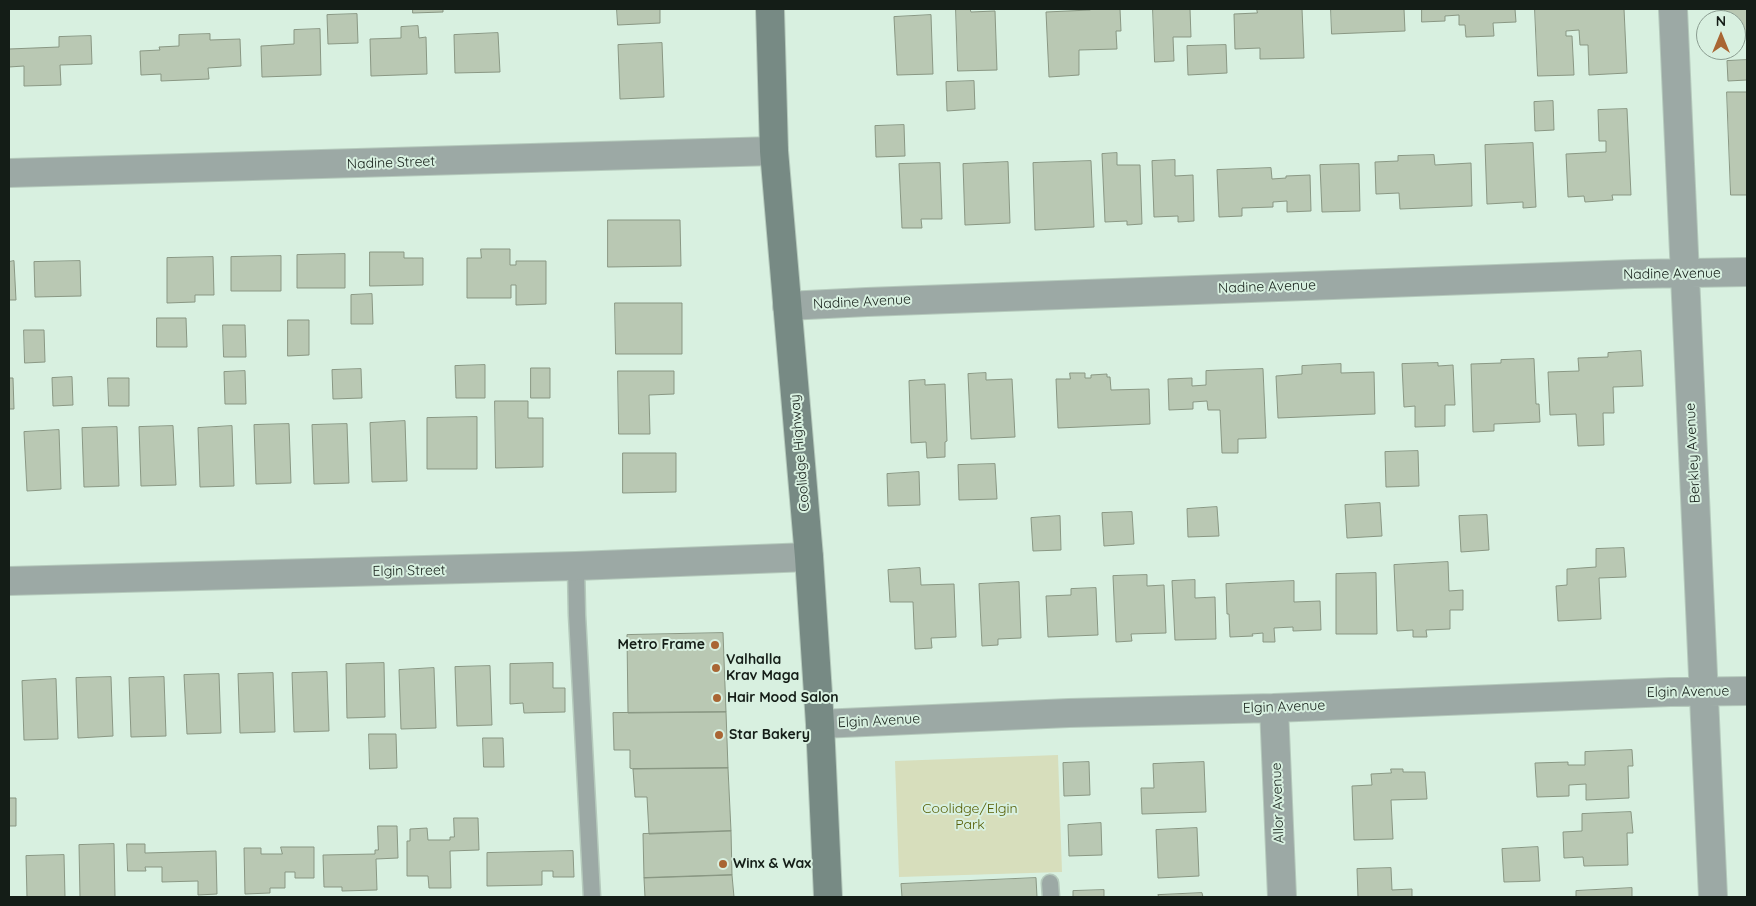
<!DOCTYPE html>
<style>
body{margin:0}
#map{position:relative;width:1756px;height:906px;overflow:hidden;background:#d8f0e0;font-family:Quicksand,sans-serif}
canvas{display:block}
.frame{position:absolute;inset:0;border:10px solid #141d17;pointer-events:none}
.north{position:absolute;left:1696px;top:10px;width:50px;height:50px;box-sizing:border-box;background:#d8f0e0;border:1px solid #8a9c90;border-radius:50%;rotate:0deg;font-size:14px;font-weight:700;line-height:20px;text-align:center;color:#141d17}
.north::after{content:'';display:block;margin:auto;width:18px;height:22px;background:#a96634;clip-path:polygon(50% 0,100% 100%,50% 72%,0 100%)}
</style>
<div id="map">
<canvas width="1756" height="906"></canvas>
<div class="frame"></div>
<div class="north">N</div>
</div>
<script>
const context = document.querySelector('canvas').getContext('2d');
context.lineJoin = 'round';
function fillPath(path, color) { context.fillStyle = color; context.fill(path, 'evenodd'); }
function trace(path, color, width, dash) { context.strokeStyle = color; context.lineWidth = width; context.lineCap = dash ? 'butt' : 'round'; context.setLineDash(dash || []); context.stroke(path); }
function label(font, color, halo, rows, align = 'center') {
  context.font = font + ' Quicksand,sans-serif'; context.lineWidth = 4; context.setLineDash([]); context.textBaseline = 'middle'; context.strokeStyle = halo; context.fillStyle = color; for (const [text, x, y, turn = 0] of rows) {
    context.save(); context.translate(x, y); context.rotate((+turn || 0) * Math.PI / 180); context.textAlign = isNaN(turn) ? turn : align; if (halo) context.strokeText(text, 0, 0); context.fillText(text, 0, 0); context.restore();
  }
}
fillPath(new Path2D(`
 M1058,755L1062,872L899,877L895,761Z`), '#d7debc');
const building = new Path2D(`
 M413,9H443V12L413,13Z
 M617,9H660V23L618,25Z
 M956,9H970L971,12L995,11L997,70L958,71Z
 M1090,9H1120L1121,31H1116L1117,49L1079,50V75L1049,77L1046,12L1090,10Z
 M1153,9H1190L1191,37H1173L1174,61L1155,62Z
 M1257,9H1302L1304,58L1260,59V48L1235,49L1234,14L1257,13Z
 M1331,9H1404L1405,31L1332,34Z
 M1422,9H1515L1516,22L1493,23L1494,36L1466,37L1465,25H1459V15L1445,16V21L1422,22Z
 M1535,9H1624L1627,73L1589,75L1588,45H1580L1579,30L1566,31V36H1572L1574,75L1538,76Z
 M1725,9H1747V33L1736,34V20H1726Z
 M357,14L358,43L328,44L327,15Z
 M931,15L933,74L897,75L894,17Z
 M418,26L419,38L426,37L427,74L371,76L370,39L401,38V27Z
 M320,29L321,75L262,77L261,46L294,44V30Z
 M498,33L500,72L455,73L454,35Z
 M210,34V40L240,39L241,66L208,68L209,79L161,81V74L141,75L140,51L160,50L159,47L179,46V35Z
 M91,36L92,64L60,65L61,85L24,86V66L9,67V49L59,47V37Z
 M662,43L664,97L620,99L618,45Z
 M1226,45L1227,73L1188,75L1187,46Z
 M1747,60V80L1728,81L1727,61Z
 M974,81L975,109L947,111L946,82Z
 M1727,92H1747V195H1731Z
 M1553,101L1554,130L1535,131L1534,102Z
 M1627,109L1631,195H1612L1613,200L1585,202L1584,196L1568,197L1566,154L1606,152V141H1599L1598,110Z
 M904,125L905,156L876,157L875,126Z
 M1533,143L1536,207L1523,208V202L1487,204L1485,145Z
 M1117,153V165H1140L1142,224L1127,225V221L1105,222L1102,154Z
 M1434,155L1435,165L1471,163L1472,206L1400,209L1399,193L1376,194L1375,162L1398,161V156Z
 M1175,160V176L1193,175L1194,221L1178,222V216L1154,217L1152,161Z
 M1091,161L1094,227L1035,230L1033,163Z
 M1008,162L1010,223L965,225L963,164Z
 M940,163L942,219H921L922,228H902L899,164Z
 M1359,164L1360,211L1322,212L1320,165Z
 M1271,168L1272,179L1286,178V176L1310,175L1311,211L1287,212V201L1273,202V207L1242,208V216L1219,217L1217,170Z
 M608,220H680L681,266L608,267Z
 M481,249H510V265H516V261H546V304L516,305V285H511V298H467V258H481Z
 M370,252H404V258H423V285L370,286Z
 M345,254V288H297V255Z
 M281,256V291H231V257Z
 M213,257L214,295H195V302L167,303V258Z
 M14,261L16,300H9V262Z
 M80,261L81,296L35,297L34,262Z
 M372,294L373,324H351V295Z
 M615,303H682V354H616Z
 M157,318H186L187,347H157Z
 M288,320H309V355L288,356Z
 M223,325H245L246,357H224Z
 M24,330H44L45,362L25,363Z
 M1641,351L1643,386L1613,387L1614,413H1603L1604,445L1578,446L1576,414L1550,415L1548,372L1579,371L1578,358L1608,357V353Z
 M1534,359L1536,404H1539L1540,422L1494,424V431L1473,432L1471,364L1501,363V360Z
 M1438,363V366L1453,365L1455,405H1445V426L1415,427V406L1404,407L1402,364Z
 M1341,364V373L1374,372L1375,414L1278,418L1276,376L1302,374V366Z
 M485,365V398H456L455,366Z
 M531,368H550V398H531Z
 M361,369L362,398L333,399L332,370Z
 M1263,369L1266,438L1238,439V453H1222L1220,410H1208L1207,401L1193,402V409L1169,410L1168,379L1192,378V386L1206,385V371Z
 M245,371L246,404H225L224,372Z
 M618,371H674V394L649,395L650,434H619Z
 M986,373V380L1012,379L1015,437L971,439L968,374Z
 M1070,373H1085V378H1091V375L1107,374V377H1110L1111,390L1149,389L1150,424L1058,428L1056,379H1070Z
 M72,377L73,405L53,406L52,378Z
 M9,378H13L14,409H9Z
 M108,378H129V406H109Z
 M925,380V385L945,384L947,441L945,442V457L927,458L926,442L911,443L909,381Z
 M495,401H528V418H543V467L496,468Z
 M477,417V469H427V418Z
 M405,421L407,481L372,482L370,423Z
 M289,424L291,483L256,484L254,425Z
 M347,424L349,483L314,484L312,425Z
 M173,426L176,485L141,486L139,427Z
 M232,426L234,486L200,487L198,428Z
 M117,427L119,486L84,487L82,428Z
 M59,430L61,489L27,491L24,432Z
 M1418,451L1419,486L1386,487L1385,452Z
 M623,453H676V492L623,493Z
 M995,464L997,499L959,500L958,465Z
 M919,472L920,505L888,506L887,474Z
 M1380,503L1382,536L1347,538L1345,505Z
 M1217,507L1219,536L1188,537L1187,509Z
 M1132,512L1134,544L1104,546L1102,513Z
 M1487,515L1489,550L1461,552L1459,516Z
 M1060,516L1061,550L1033,551L1031,518Z
 M1624,548L1626,577L1599,578L1601,619L1558,621L1556,586L1567,585V569L1596,567V549Z
 M1448,562L1449,591L1463,590V610H1450V629L1426,630L1427,637H1413V630L1397,631L1394,565Z
 M920,568L921,585L954,584L956,637L931,638L932,648L915,649L913,602H890L888,570Z
 M1376,573L1377,634H1336V574Z
 M1147,575V586L1164,585L1166,633L1131,634L1132,641L1116,642L1113,576Z
 M1195,580V598L1215,597L1216,639L1175,640L1172,581Z
 M1294,581V602L1320,601L1321,630L1293,631V627L1274,628L1275,642H1263V633L1252,634L1253,636L1230,637L1229,614H1227L1226,584Z
 M1019,582L1021,638L998,639V645L982,646L979,584Z
 M1096,588L1098,635L1048,637L1046,596L1071,595V589Z
 M723,633L726,712L628,713L627,635Z
 M384,663L385,717L347,718L346,664Z
 M553,663V688H565V712L524,713L523,703L510,704V664Z
 M490,666L492,725L457,726L455,667Z
 M434,668L436,728L401,729L399,670Z
 M327,672L329,731L294,732L292,673Z
 M273,673L275,732L240,733L238,674Z
 M219,674L221,733L187,734L184,675Z
 M111,677L113,736L78,738L76,678Z
 M164,677L166,736L131,737L129,678Z
 M56,679L58,739L24,740L22,681Z
 M726,712L728,768L633,769L630,768V750H614L613,713Z
 M369,734H396L397,768L370,769Z
 M483,738H503L504,767H484Z
 M1632,750L1633,766H1628L1629,798L1586,800V784L1569,785V796L1537,797L1535,763L1568,762V765H1585V752Z
 M1089,762L1090,795L1064,796L1063,763Z
 M1204,762L1206,812L1142,814L1141,788H1154L1153,764Z
 M728,768L731,831L649,834L647,797H635L633,769Z
 M1391,769H1403V772H1425L1427,799L1391,800L1393,839L1354,840L1352,786L1372,785L1371,774L1391,773Z
 M9,798H16V826H9Z
 M1631,812L1633,833H1627L1628,865L1584,866L1583,857L1564,858L1563,832L1582,831V814Z
 M454,818H478L479,850L450,851L451,888H429L428,876H407V841H410V829L427,828L428,840H450V837H454Z
 M1101,823L1102,855L1069,856L1068,825Z
 M378,826H397L398,858L376,859L377,890L342,891V887H324L323,855L375,854V850H378Z
 M1197,828L1199,876L1158,878L1156,830Z
 M731,831L732,875L644,878L643,834Z
 M114,844L115,897H80L79,845Z
 M127,844H145V853L216,851L217,894L198,895V881L162,882V867H145L146,871H128Z
 M281,847H314V878H295V872H285V888H270V893L245,894L244,848H261V854H282Z
 M1538,847L1540,881L1504,882L1502,849Z
 M573,851L574,877H553V871H542V885L487,886V853Z
 M64,855L65,897H27L26,856Z
 M1391,868L1392,890L1412,889V897H1358L1357,869Z
 M732,875L734,897H645L644,878Z
 M1036,878L1037,897H902L901,884Z
 M1632,888V897H1576V891Z
 M1104,890V897H1073V891Z
 M1202,893L1203,897H1159L1158,895Z`);
fillPath(building, '#b9c8b3');
trace(building, '#899783', 1);
const lane = new Path2D(`
 M576,566L577,615L592,897
 M1050,883L1051,897`);
const street = new Path2D(`
 M1673,9L1713,897
 M9,173L774,151
 M787,306L867,302L1634,274L1747,272
 M9,581L576,566L809,557
 M1274,708L1282,897
 M820,724L1069,713L1274,708L1670,692L1747,691`);
const secondary = new Path2D(`
 M770,9L774,151L809,557L820,724L828,897`);
trace(lane, '#b5cabc', 19);
trace(street, '#b5cabc', 30);
trace(secondary, '#b5cabc', 30);
trace(lane, '#9ca9a5', 16);
trace(street, '#9ca9a5', 28);
trace(secondary, '#778a84', 28);
for (const [x, y, r, color] of [
 [715,645,5,"#a96634"],
 [716,668,5,"#a96634"],
 [717,698,5,"#a96634"],
 [719,735,5,"#a96634"],
 [723,864,5,"#a96634"]
]) { const dot = new Path2D(); dot.arc(x, y, r, 0, 2 * Math.PI); context.fillStyle = color; context.fill(dot); trace(dot, '#d8f0e0', 2); }
label('14px', '#141d17', '#d8f0e0', [
 ["Nadine Street",391,163,-2],
 ["Nadine Avenue",1672,274,-1],
 ["Nadine Avenue",1267,287,-2],
 ["Nadine Avenue",862,302,-3],
 ["Coolidge Highway",800,453,-95],
 ["Berkley Avenue",1693,453,-93],
 ["Elgin Street",409,571,-1],
 ["Elgin Avenue",1688,692,-1],
 ["Elgin Avenue",1284,707,-2],
 ["Elgin Avenue",879,721,-3],
 ["Allor Avenue",1278,803,-92]
]);
label('bold 14px', '#141d17', '#d8f0e0', [
 ["Metro Frame",705,645,"right"],
 ["Valhalla",726,660],
 ["Krav Maga",726,676],
 ["Hair Mood Salon",727,698],
 ["Star Bakery",729,735],
 ["Winx & Wax",733,864]
], 'left');
label('14px', '#565e05', '#d8f0e0', [
 ["Coolidge/Elgin",970,809],
 ["Park",970,825]
]);
</script>
